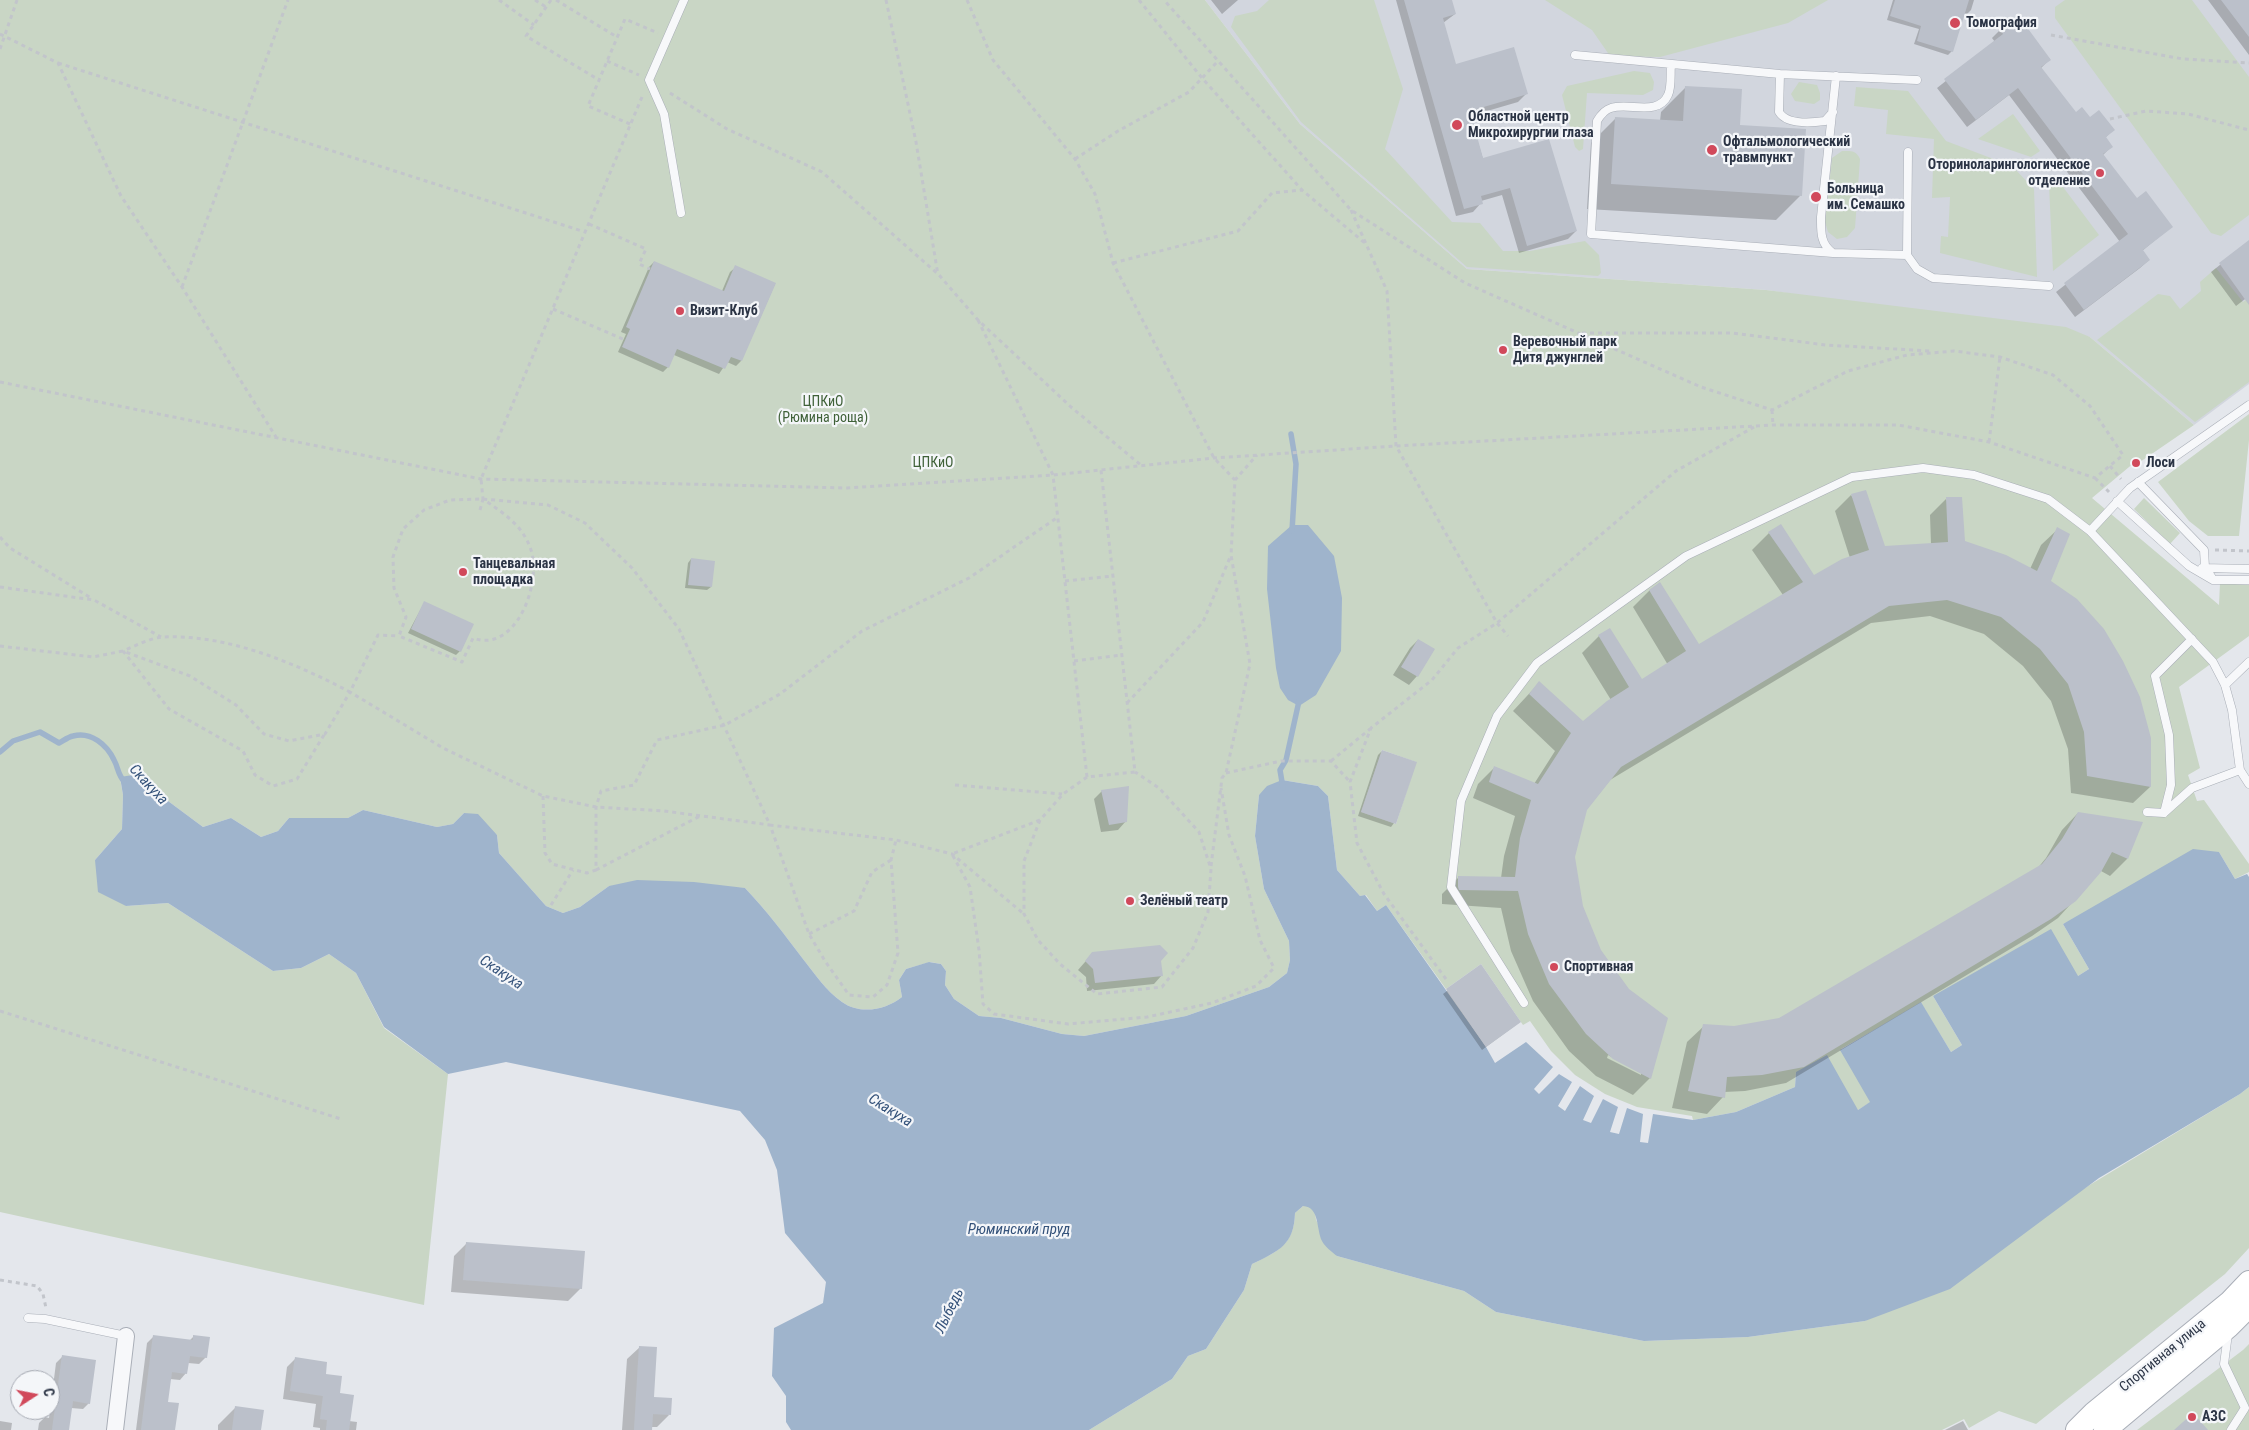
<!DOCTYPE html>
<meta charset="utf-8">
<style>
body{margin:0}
#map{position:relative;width:2249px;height:1430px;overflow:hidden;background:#e4e7ec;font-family:"Roboto Condensed",sans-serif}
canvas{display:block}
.north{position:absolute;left:10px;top:1370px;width:50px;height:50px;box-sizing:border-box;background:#f4f6f9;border:1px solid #a4a8b1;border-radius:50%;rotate:79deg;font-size:14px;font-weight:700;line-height:20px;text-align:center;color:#2b3445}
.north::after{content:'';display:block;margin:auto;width:18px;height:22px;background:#d1495b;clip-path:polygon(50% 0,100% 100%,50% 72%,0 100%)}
</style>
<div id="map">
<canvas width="2249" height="1430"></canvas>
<div class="north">С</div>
</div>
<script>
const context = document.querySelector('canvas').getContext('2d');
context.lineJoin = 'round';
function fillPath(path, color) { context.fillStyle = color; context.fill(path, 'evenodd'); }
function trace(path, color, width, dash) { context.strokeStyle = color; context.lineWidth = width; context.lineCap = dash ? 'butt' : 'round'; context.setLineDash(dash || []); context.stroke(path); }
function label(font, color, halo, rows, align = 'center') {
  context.font = font + ' "Roboto Condensed",sans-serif'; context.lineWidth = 4.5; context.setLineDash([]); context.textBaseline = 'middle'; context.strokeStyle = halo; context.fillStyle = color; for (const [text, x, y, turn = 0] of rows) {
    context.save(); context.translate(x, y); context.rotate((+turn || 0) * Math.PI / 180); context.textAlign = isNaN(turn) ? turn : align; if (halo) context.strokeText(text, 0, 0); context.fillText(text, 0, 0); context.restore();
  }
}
fillPath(new Path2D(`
 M1205,0H2249V384L2194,425L2090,337L1766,290L1467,269L1300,124Z`), '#d2d6de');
fillPath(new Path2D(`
 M0,0H1205L1300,124L1467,269L1766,290L2066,327L2090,337L2194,425L2137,464L2135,462L2092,498L2219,605L2220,583L2249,585V636L2179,687L2200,768L2188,775L2197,801L2204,800L2249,864V872L2235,879L2219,852L2063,924L2089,969L2078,976L1933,996L1962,1045L1951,1052L1921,1003L1841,1049L1871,1102L1858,1110L1796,1072L1795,1087L1736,1112L1693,1120L1692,1116L1637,1107L1605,1094L1575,1075L1551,1051L1530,1021L1523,1025L1481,964L1446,989L1386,905L1377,911L1366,895L1360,896L1337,870L1328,796L1318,786L1282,780L1259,795L1255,836L1264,889L1289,941L1290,960L1287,973L1269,987L1186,1016L1084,1036L1062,1034L1001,1018L979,1016L954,999L945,985L946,971L941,964L930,962L906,969L899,980L902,997C886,1010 860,1015 842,1002C826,991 815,974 803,959C785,935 766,910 745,888L609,886L580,907L563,913L546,906L499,853L497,835L464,813L453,824L437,827L363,810L348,818H289L278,831L261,837L231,818L203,827L133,775L120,778L123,795L122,829L95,860L126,906L168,903L273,971L301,968L329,954L356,973L384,1028L448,1074L424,1305L0,1212ZM1382,750L1416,762L1396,824L1361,812Z
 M1269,0H1374L1403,89L1385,149L1452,222L1480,223L1503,251H1530L1585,241L1599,255L1601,273L1598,276L1467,267L1301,122L1231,27L1235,16L1257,11Z
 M1545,0H1828L1788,23L1660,57L1610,56L1592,30Z
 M2065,0H2192L2249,77V215L2221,236L2211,233L2055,18V7Z
 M1634,71L1650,73L1654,82L1653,90L1643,95L1587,93L1583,149L1579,151L1575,147L1562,95L1567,86Z
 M1799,82L1817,85L1820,93V100L1814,104L1795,101L1791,94Z
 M1856,87L1908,91L1946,141L2012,166L2034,189L2037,277L1940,253L1941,236L1948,237L1950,197L1932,198L1934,139L1886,134L1888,110L1854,106Z
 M2013,114L2040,151L2031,157L1978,139Z
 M1842,151C1851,151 1856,150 1860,159L1855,228L1847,237L1837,239L1828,232L1825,222L1832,158Z
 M2057,179L2099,235L2053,271L2049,185Z
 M2216,268L2243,302L2249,298V382L2195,422L2097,340L2158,294L2170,296L2180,309L2201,291L2200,282Z
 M2249,414V440L2239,536H2208L2189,521L2158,482Z
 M2144,498L2180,533L2170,544L2134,509Z
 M2249,1087V1248L2225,1274L2036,1424L1999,1411L1969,1428L1964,1419L1942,1430H1089L1172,1379L1188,1356L1206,1349L1244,1290L1252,1264C1279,1251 1294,1244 1295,1213L1303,1206H1310L1315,1211L1316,1220L1337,1256L1464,1291L1496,1312L1644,1341L1748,1337L1865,1321L2240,1094Z
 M2249,1344V1430H2137L2243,1350Z`), '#c9d6c5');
fillPath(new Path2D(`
 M1292,525H1308L1334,556L1342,598L1341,651L1316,695L1299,706L1288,700L1280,688L1276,668L1267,589L1268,546Z
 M133,775L203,827L231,818L261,837L278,831L289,818H348L363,810L437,827L453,824L464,813L478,814L497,835L499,853L546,906L563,913L580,907L609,886L637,880L694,882L745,888C766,910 785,935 803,959C815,974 826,991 842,1002C860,1015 886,1010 902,997L899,980L906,969L929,962L941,964L946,971L945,985L954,999L979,1016L1001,1018L1062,1034L1084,1036L1186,1016L1269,987L1287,973L1290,960L1289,941L1264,889L1255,836L1259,795L1267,786L1282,780L1318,786L1328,796L1337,870L1360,896L1365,895L1377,911L1386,905L1486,1047L1495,1063L1526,1042L1553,1067L1534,1089L1539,1094L1559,1074L1572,1082L1558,1106L1565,1111L1580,1086L1594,1096L1583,1120L1591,1123L1603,1099L1618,1107L1610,1132L1619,1134L1627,1108L1643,1114L1640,1142L1648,1143L1653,1114L1693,1120L1736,1112L1795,1087L1796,1072L1827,1055L1858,1110L1870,1102L1840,1050L1921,1002L1951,1052L1962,1045L1933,996L2051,929L2078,976L2089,969L2063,924L2193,849L2219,852L2235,879L2247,874L2249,877V1087L2240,1094L2099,1178L1950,1289L1865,1321L1748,1337L1644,1341L1496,1312L1464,1291L1337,1256C1332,1252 1325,1247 1322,1241C1316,1229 1320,1207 1303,1206L1295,1213C1294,1245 1279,1251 1252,1264L1244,1290L1206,1349L1188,1356L1172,1379L1089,1430H791L786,1422V1396L772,1376L774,1328L823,1303L826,1282L785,1233L777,1170L765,1140L740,1111L506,1062L448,1074L384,1027L356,973L329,954L301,968L273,971L168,903L126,906L98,892L95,860L122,829L123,795L120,777Z`), '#9fb4cc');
fillPath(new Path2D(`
 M1211,0H1238L1222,14Z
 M1396,0H1451L1455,14L1443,23L1455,66L1526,94L1518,102L1470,116L1483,159L1576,231L1568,239L1519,253L1502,195L1481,201V203L1473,212L1456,216Z
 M1893,0H1974L1971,10L1967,14L1964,13L1952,51L1948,55L1914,44L1919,29L1887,20Z
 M2208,0H2249V55Z
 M2000,30L2050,59L2041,68L2075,114L2113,130L2105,138L2111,147L2103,155L2136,200L2171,227L2142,251L2149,260L2140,268L2075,317L2056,292L2120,242L2009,95L1967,127L1937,88L1995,42L1992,38Z
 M1686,87L1739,126L1801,195L1776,220L1587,209L1591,143L1616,118L1660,121L1661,112Z
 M2249,242V296L2236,306L2211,272Z
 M654,262L722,291L730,272L736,267L775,284L741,361L736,366L727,362L719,374L674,355L668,367L663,372L618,352L626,334L621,332L649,267Z
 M1851,495L1884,547L1931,544L1930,515L1946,499L1964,542L2030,569L2041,545L2058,529L2050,582L2150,787L2133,803L2071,793L2068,749L2051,701L2023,666L1984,634L1930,616L1871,623L1610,780L1586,810L1574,857L1582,907L1600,951L1628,990L1666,1019L1650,1078L1633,1095L1596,1076L1569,1051L1533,1001L1511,951L1501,908L1442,904V894L1459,877L1501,878L1504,856L1515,816L1473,798L1478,784L1495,767L1534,784L1555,751L1513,711L1539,683L1583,723L1611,700L1582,653L1599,636L1642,681L1668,665L1633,607L1650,590L1699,646L1783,595L1752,550L1769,533L1814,577L1850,558L1835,511ZM1608,1055L1641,1073V1075L1607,1058Z
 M691,559L711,587L707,590L685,588L688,563Z
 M424,603L460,651L456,655L408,633Z
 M1418,640L1433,650L1417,676L1409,685L1393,675L1410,648Z
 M1382,751L1394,823L1391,827L1358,816L1378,755Z
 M1102,791L1126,821L1118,830L1101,832L1094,799Z
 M2078,813L2141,823L2127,859L2110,876L2101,871L2058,918L2032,936L1786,1083L1745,1091L1724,1092L1723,1097L1707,1114L1672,1108L1687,1042L1704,1026L1734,1028L1779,1019L2037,869L2046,858L2062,830Z
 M1092,954L1160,961L1162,975L1154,984L1087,991L1086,977L1078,970Z
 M1480,966L1520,1022L1482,1050L1443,994Z
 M466,1244L581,1288L568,1301L451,1292L454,1256Z
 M154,1336L189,1341L194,1336L206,1357L199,1364L188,1363L186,1373L180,1380L170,1379L167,1403L174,1430H136L147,1343Z
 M640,1347L653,1398L669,1415L657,1427H651V1430H622L627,1359Z
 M62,1357L89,1403L83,1409L71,1408L68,1430H38L39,1423L45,1417L49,1418L56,1363Z
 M295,1359L324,1375L338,1394L349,1421L357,1422L356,1430H320V1428L313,1427L316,1404L283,1399L287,1367Z
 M236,1407L260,1430H218V1425Z
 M0,1421L12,1423L11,1430H0Z
 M1963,1421L1968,1430H1945Z`), '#0003');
trace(new Path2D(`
 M1291,434L1296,464L1292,531
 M0,752L13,741L40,732L59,743C63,741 68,737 73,736C91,731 107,745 114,760C118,767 118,775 124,781
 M1283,788L1280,770L1286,760L1299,701`), '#9fb4cc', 5.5);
fillPath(new Path2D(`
 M1404,0H1452L1456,14L1443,18L1456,64L1514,47L1528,94L1470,111L1483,158L1549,139L1577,231L1527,246L1510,188L1481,196L1483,204L1464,209Z
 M1895,0H1969L1953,52L1917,41L1921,26L1890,16Z
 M2221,0H2249V37Z
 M2018,15L2051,60L2041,67L2076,112L2082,107L2090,117L2099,110L2115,130L2106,137L2113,147L2103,154L2137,198L2146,191L2173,227L2143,250L2150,260L2084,310L2064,283L2128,234L2018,88L1976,120L1944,79L2003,34L2000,29Z
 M1685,86L1742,89L1740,125L1806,129L1802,196L1611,184L1615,117L1683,121Z
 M2249,240V305L2219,263Z
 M654,261L724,291L735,265L776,283L742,361L731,357L725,369L677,349L669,368L622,347L630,329L626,327Z
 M1866,490L1885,546L1948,542L1946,497H1962L1965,541L2006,555L2037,571L2057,527L2070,534L2051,581L2077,599L2104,629L2123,661L2140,697L2151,738V787L2087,776L2084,732L2068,684L2040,649L2001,617L1947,600L1889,606L1621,767L1587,810L1575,857L1583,906L1601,950L1629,989L1668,1018L1651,1079L1613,1059L1586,1034L1549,984L1528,934L1518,891L1459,890L1458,887V876L1515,877L1520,838L1531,800L1489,782L1494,766L1538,784L1571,733L1529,694L1539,681L1583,721L1607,701L1629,687L1598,635L1610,628L1642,679L1686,651L1649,590L1660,582L1699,644L1803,582L1768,532L1781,524L1814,575L1842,559L1869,550L1851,494Z
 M691,558L715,561L712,587L688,585Z
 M424,601L474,624L461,652L411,629Z
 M1418,639L1435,649L1418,677L1401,667Z
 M1382,750L1417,762L1396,824L1361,812Z
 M1129,786L1127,822L1109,825L1101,790Z
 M2078,812L2143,822L2128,859L2112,852L2101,872L2076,901L2051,919L1804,1067L1762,1075L1727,1077L1725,1098L1688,1091L1703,1024L1734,1026L1779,1018L2042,864L2062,839Z
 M1160,945L1168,953L1161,961L1163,976L1095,983L1093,969L1085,961L1092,952Z
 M1481,964L1521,1022L1486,1047L1446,989Z
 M466,1242L585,1251L582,1289L463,1280Z
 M153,1335L193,1340V1335L210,1337L207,1358L190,1356L187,1374L172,1372L168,1402L179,1403L175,1430H141Z
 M639,1346L657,1347L654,1397L672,1398L671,1415L653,1414L652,1430H634Z
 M62,1355L96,1360L90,1404L73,1401L69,1430H52Z
 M295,1357L327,1362L326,1374L342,1376L340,1393L354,1395L349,1430H326L327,1420L320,1419L323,1396L290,1391Z
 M235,1406L264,1410L261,1430H232Z
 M2193,1413L2208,1430H2174Z`), '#bbc0ca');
const service = new Path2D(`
 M1575,55L1780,74L1917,80
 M1671,64C1670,73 1672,87 1668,95C1658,117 1629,102 1611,108C1604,110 1600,116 1597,121L1591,234L1833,253
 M1780,74L1779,112C1787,125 1811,123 1825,121L1833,112
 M1836,76L1821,217C1821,231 1820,244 1833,253L1907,255
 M1908,152L1907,255L1917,269L1933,278L2049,286
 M681,213L664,114L649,80L684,0
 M2138,482L2204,550L2205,567L2212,578
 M2117,501L2189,566L2213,580H2249
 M2090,531L2130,488L2249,405
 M2202,568L2249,569
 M2225,685L2249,662
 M2147,812L2164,813L2192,788L2240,770
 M2164,813L2171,785L2169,735L2155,676L2192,639
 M1524,1003L1451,887L1461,801L1497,716L1537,663L1686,556L1852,477L1923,468L1974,475L2048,499L2090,531L2213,662L2225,685L2232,710L2240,770L2249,784
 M28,1318L45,1319L126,1336
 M2228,1334L2224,1364L2245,1408L2231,1430`);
const minor = new Path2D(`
 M115,1430L126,1336`);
const secondary = new Path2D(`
 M2077,1430L2094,1413L2230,1302L2249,1282
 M2105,1430L2229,1326L2249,1306`);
trace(service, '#a9aeb7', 9);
trace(minor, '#a9aeb7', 18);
trace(secondary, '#a9aeb7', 24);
trace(new Path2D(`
 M499,0L534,25
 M535,0L546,7
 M551,0L526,36L599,80
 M556,0L617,37
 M886,0L916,142L938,275
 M967,0L993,60L1075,159L1095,194L1113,263L1214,458L1235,480
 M1139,0L1202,78L1302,190L1366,244
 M0,34L58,63L121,196L182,287L276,437
 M2051,35L2183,59L2249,63
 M0,49L17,0
 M607,61L639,75
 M58,63L585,232
 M670,93L727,129L822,172L939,275L978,320L1071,407L1142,466
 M642,97L481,479L483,499C503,513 523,525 531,550C542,583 516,654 473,638L462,662L399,636L406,617L394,588L393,557L403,529L424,510L450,500L483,499L548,505L585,523L632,568L679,629L770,825L896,840L952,854L1024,914
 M2110,119L2146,111L2188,114L2249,130
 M630,124L588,106L625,19L658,33
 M1075,159L1118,131L1189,92L1218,61
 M1351,210L1387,291L1396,446L1497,623L1508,636
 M589,224L646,249L639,264L650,269
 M1113,263L1238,231L1272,193L1302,190
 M182,287L288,0
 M553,309L625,340
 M978,320L1053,475L1087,777L1135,772L1101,470
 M1582,333H1732L1826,345L1930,351
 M0,382L481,479L847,488L1053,475L1214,458L1396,446L1773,425H1898L1989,442L2095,478L2123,455L2090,406L2053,375L2000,357L1954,351L1907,355L1848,371L1772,410L1701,387L1465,283L1351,210L1164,0
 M1772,410L1773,425
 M1989,442L2000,357
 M2110,466L2121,479
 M2095,478L2109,492
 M480,510L483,499
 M0,537L10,548L91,598
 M2215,550L2249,551
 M1065,581L1113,576
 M0,587L94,600L161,637
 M0,646L93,657L123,651L190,676L236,705L264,734L289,741L325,734L350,692L443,748L543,796L596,807L664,811L770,825L809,934L825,961L849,995L873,997L887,985L898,953L891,860L896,840
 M1074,661L1122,655
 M1127,703L1203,622L1231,555
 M324,735L297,779L273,786L255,775L243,751L169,709L123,651C135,646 150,638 163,637C227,634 295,663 350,692L378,635L399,636
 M1331,761L1370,729
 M1226,773L1281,761H1331L1350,782
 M1087,777L1063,794L1040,820L1024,861V914L1038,940L1060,964L1097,994L1162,987L1193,948L1208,912L1211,869L1199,832L1159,788L1135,772
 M955,785L1062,794
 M543,796L545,853L552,864L587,873L596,870V807L601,791L634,785L657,740L725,725L780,694L862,631L969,578L1058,517
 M1040,820L952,854L970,887L979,950L983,1004L994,1014L1068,1024L1147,1017L1212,1003L1256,986L1274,968L1260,940L1245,876L1229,835L1221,788
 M1211,866L1222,778L1226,773L1250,664L1231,555L1235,480L1257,455
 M596,870L700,816
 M551,905L573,870
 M809,934L854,911L872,872L891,860
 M1446,979L1384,894L1357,843L1350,782L1371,728L1432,680L1458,648L1497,623L1676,471L1754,427
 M0,1011L341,1119
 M0,1280L37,1286L43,1294L46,1308`), '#c2c5cb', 3, [4, 4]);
trace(service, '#f7f8fa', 8);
trace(minor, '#f7f8fa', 16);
trace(secondary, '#fff', 22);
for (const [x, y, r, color] of [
 [1955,23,6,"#d1495b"],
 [1457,125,6,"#d1495b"],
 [1712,150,6,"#d1495b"],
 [2100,173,5,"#d1495b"],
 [1816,197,6,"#d1495b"],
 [680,311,5,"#d1495b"],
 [1503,350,5,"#d1495b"],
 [2136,463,5,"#d1495b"],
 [463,572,5,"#d1495b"],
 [1130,901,5,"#d1495b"],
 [1554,967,5,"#d1495b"],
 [2192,1417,5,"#d1495b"]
]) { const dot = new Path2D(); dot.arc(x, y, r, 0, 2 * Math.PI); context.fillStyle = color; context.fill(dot); trace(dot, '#f4f6f9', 2); }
label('bold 14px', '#2b3445', '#f4f6f9', [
 ["Томография",1966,23],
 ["Областной центр",1468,117],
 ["Микрохирургии глаза",1468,133],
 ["Офтальмологический",1723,142],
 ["травмпункт",1723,158],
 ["Оториноларингологическое",2090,165,"right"],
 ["отделение",2090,181,"right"],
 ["Больница",1827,189],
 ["им. Семашко",1827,205],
 ["Визит-Клуб",690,311],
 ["Веревочный парк",1513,342],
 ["Дитя джунглей",1513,358],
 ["Лоси",2146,463],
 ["Танцевальная",473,564],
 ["площадка",473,580],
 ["Зелёный театр",1140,901],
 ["Спортивная",1564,967],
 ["АЗС",2202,1417]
], 'left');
label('14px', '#3f6138', '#f4f6f9', [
 ["ЦПКиО",823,402],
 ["(Рюмина роща)",823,418],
 ["ЦПКиО",933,463]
]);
label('14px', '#2b3445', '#f4f6f9', [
 ["Спортивная улица",2163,1356,-39]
]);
label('italic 15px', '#34527a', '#f4f6f9', [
 ["Скакуха",148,785,47],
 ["Скакуха",501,973,34],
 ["Скакуха",890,1111,32],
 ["Рюминский пруд",1019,1230],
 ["Лыбедь",950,1311,-64]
]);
</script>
